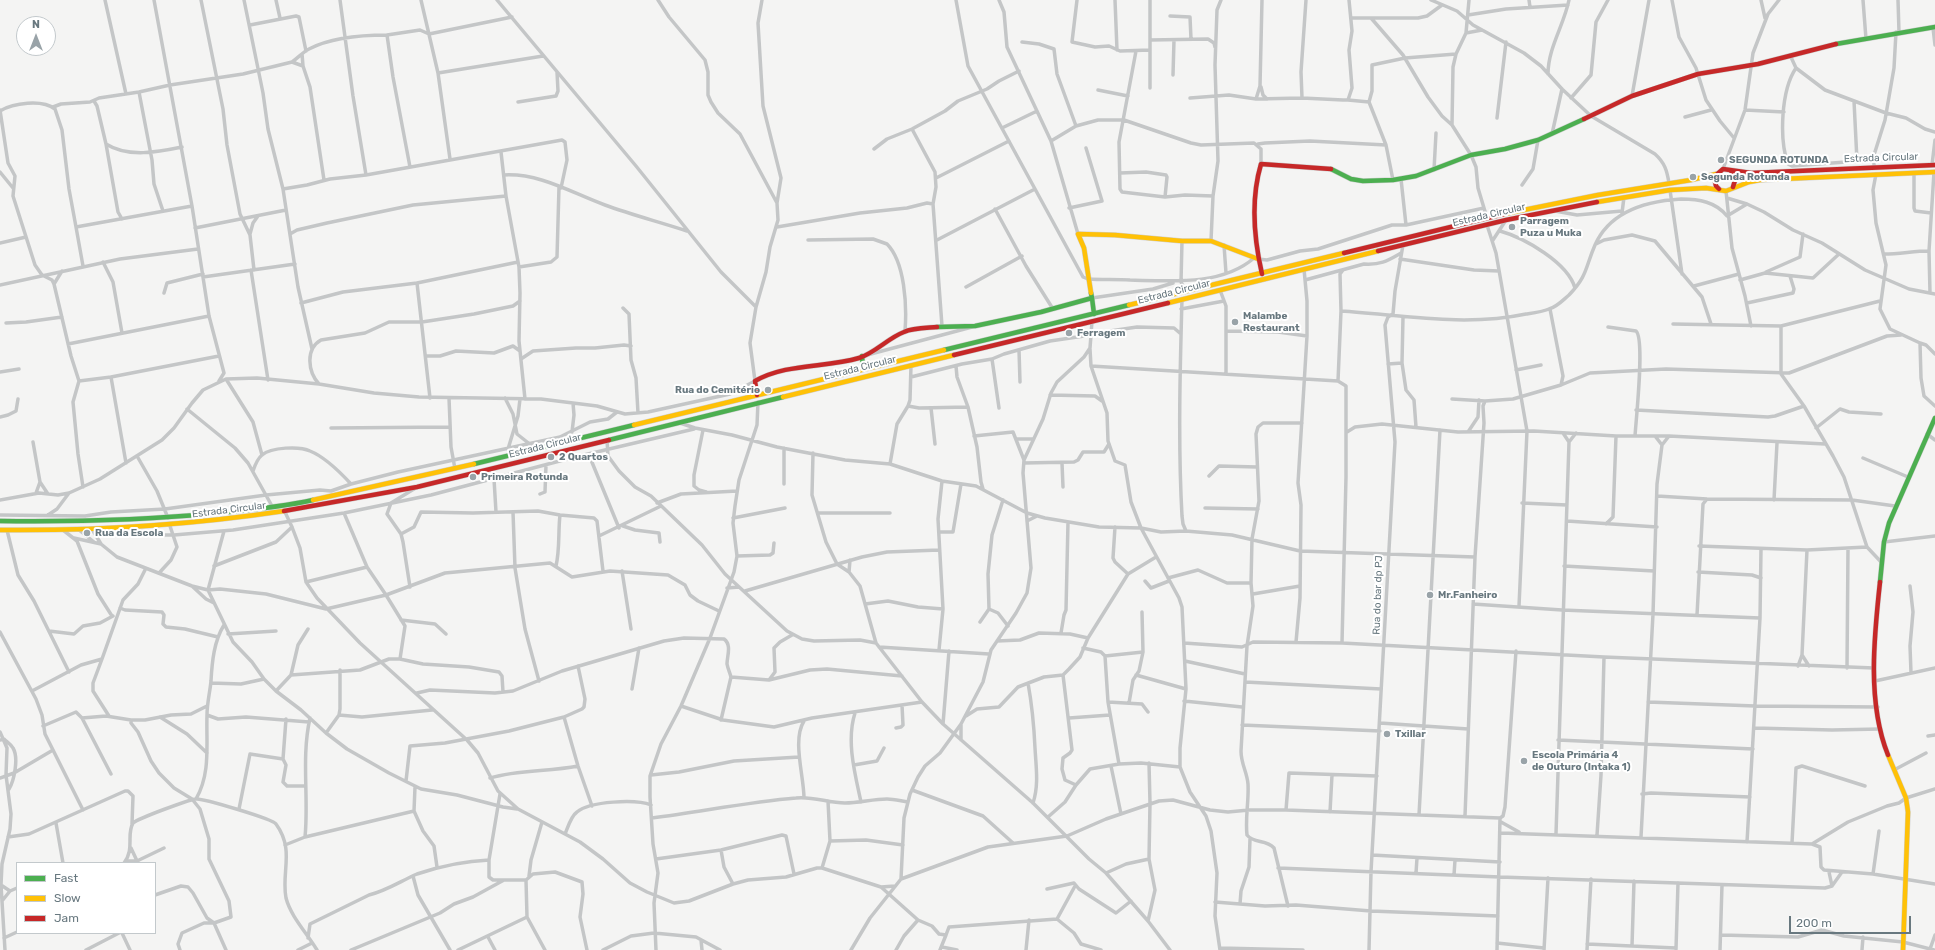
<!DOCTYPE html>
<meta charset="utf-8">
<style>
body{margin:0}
#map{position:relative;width:1935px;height:950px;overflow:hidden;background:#f4f4f3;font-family:Rubik,sans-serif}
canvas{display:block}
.legend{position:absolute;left:16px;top:862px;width:140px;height:72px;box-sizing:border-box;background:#fff;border:1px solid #c3c9cc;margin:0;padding:5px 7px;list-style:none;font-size:12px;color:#68787f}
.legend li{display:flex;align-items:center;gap:8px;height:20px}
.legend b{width:20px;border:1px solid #c3c9cc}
.north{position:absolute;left:16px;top:16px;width:40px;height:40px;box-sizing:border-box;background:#fff;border:1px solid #c3c9cc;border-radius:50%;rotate:0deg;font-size:11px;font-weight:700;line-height:16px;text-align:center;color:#68787f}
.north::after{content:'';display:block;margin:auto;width:14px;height:18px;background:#99a3a8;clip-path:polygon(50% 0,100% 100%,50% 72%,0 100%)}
.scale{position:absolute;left:1789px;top:916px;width:122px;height:18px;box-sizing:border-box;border:2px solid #68787f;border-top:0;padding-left:5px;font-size:12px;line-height:14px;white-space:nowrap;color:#68787f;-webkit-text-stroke:3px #fff;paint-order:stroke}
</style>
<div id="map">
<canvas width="1935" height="950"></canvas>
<ul class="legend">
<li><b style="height:5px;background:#4caf50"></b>Fast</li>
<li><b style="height:5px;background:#ffc107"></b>Slow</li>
<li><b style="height:5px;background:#c62828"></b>Jam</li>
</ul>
<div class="north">N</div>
<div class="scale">200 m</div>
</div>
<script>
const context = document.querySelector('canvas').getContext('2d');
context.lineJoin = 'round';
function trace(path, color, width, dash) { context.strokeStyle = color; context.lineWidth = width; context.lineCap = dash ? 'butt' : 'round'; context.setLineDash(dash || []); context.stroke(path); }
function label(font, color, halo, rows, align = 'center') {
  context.font = font + ' Rubik,sans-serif'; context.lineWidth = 4; context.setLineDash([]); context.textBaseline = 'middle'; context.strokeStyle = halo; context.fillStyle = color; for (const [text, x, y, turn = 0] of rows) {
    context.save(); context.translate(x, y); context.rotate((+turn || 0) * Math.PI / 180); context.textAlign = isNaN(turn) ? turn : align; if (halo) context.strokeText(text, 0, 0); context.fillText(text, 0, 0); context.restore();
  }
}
const fast = new Path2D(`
 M1836,44L1935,27
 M1331,169L1351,179L1363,181L1393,180L1416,176L1471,155L1505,149L1538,140L1584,119
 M1092,298L1094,314
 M937,327L975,326L1041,312L1092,298L1091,293
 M944,350L1129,305
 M862,356L863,369
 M609,440L783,397
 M474,464L634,425
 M0,521C74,522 146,520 219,513C250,510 282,507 313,500
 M1880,582L1884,542L1889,523L1935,418`);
const slow = new Path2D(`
 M1597,202L1670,190L1706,188L1726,191L1749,182L1760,180L1935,172
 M1504,214L1598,195L1691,180L1716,174
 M1091,293L1084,248L1078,234L1115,235L1182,241H1211L1258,259
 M1168,303L1378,251
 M1129,305L1344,253
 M783,397L954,355
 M634,425L944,350
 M313,500L474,464
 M0,530C95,531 190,525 284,511
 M1888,755L1906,798L1908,812L1903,950`);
const jam = new Path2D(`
 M1584,119L1632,96L1698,74L1758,64L1836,44
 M1731,171L1736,177L1733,187
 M1719,189L1716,186L1714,177L1723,169L1751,173L1935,165
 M1378,251L1506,220L1597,202
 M1344,253L1504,214
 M1262,274C1254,239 1251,198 1261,164L1331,169
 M954,355L1168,303
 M757,395L755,381C787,363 825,368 859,358C875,353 888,338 904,332C913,328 927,328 937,327
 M284,511L417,487L609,440
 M1880,582C1874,637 1867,703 1888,755`);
trace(fast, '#cfd0d0', 5.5);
trace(slow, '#cfd0d0', 5.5);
trace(jam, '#cfd0d0', 5.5);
trace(new Path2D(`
 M105,0L126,94
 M154,0L192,206L209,316L224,373L219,381
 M201,0L223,109L227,145L240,214L250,235L254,270
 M244,0L263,93L268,129L283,189L298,287L312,349
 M276,0L280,18
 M340,0L353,96L366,175
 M421,0L438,73L450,159
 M497,0L636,166L721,272L756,307
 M762,0L758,23L763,106L781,178L777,203
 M956,0L968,66L1083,277L1088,279C1102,280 1116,279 1130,280C1170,281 1222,286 1254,258
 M999,0L1004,12L1007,47L1051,141L1078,234
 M1077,0L1072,42L1095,47L1109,46L1120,51L1150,50
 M1115,0L1117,50
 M1262,0L1260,86L1256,99L1302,98L1343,100H1348L1352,88L1349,50L1352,31L1349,0
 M1431,0L1457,11L1473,25L1524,53L1541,66L1562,89L1591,116L1655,154C1665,163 1667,171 1669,183
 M1529,0L1530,7
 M1672,0L1679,37L1696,68L1706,100L1720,121L1734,138
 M1761,0L1765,18
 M1863,0L1866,39
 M1898,0L1899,32
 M1468,15L1506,9L1568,5
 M1170,16L1190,17L1191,39
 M1351,18H1418L1427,16L1442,5
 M1371,18L1403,55L1428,97L1442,116L1452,125L1471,155L1476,167L1478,188L1487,218
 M250,25L296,16L299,17L306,51
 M1933,28L1935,45
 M1466,33L1482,30
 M387,35L420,30L429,34L512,17
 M1150,40L1208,39L1214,43L1215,47
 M1022,42L1039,44L1054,49L1057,74L1076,126
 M1136,51L1119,142L1120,189L1122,192L1165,197L1185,195L1213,196
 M302,54L303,66
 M1790,55L1796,68L1825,90L1886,113L1906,118L1925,129L1935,132
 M292,62C298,58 303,52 309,49C332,37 362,35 387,35L393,77L410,167
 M1796,68C1781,90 1779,139 1788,164L1792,166L1873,160
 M438,73L543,56
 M1548,74C1548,48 1564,25 1569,0
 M1173,75L1174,40
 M1261,87L1263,95L1267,99
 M1150,88V0
 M1098,90L1128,96
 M139,92L152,160L154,184L163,211
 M1632,96L1649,0
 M1190,98L1229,95L1256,99
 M1302,98L1301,72L1306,0
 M1571,98L1591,75L1596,22L1608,0
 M1348,100L1369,102
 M94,101L97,106L106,144C128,158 158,152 182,147
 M1854,101L1857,161
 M518,102L556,96L558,91L557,72
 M53,107L61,104L90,102L99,98L139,92L170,85L243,74L292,62L303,66L310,87L324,180
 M0,110L8,163L15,176L13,196L35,265L42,275L52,280L54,284L71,356L79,381L73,402L78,454L83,487
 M1745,110L1784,112
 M0,111C13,103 42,99 55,109L62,130L69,189L76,227
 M1685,117L1711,110
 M1497,118L1506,42
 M1452,125L1453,67L1456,54L1466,33L1469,0
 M1002,128L1037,111
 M912,129L935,172L936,187L933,204L942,326
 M1552,134L1562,89
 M1051,141L1076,126L1098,120H1124L1191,143L1201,145L1254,143L1261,149V164
 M106,144L118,212L122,219
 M1258,144L1265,143L1310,141L1386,145
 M874,149L887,139L912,129L945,111L958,101L987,89L999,81L1019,71
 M1932,165L1935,140
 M1874,167V155L1885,120L1894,68L1896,32
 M1723,169L1745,110L1753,53L1768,14L1779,0
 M1434,170L1436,133
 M0,172L13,188
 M1120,173L1146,172L1166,175L1167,177L1165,197
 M1914,173V208L1915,211L1931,213
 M1876,174L1873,190L1876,223L1886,265L1880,309L1890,329L1920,343L1921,378L1924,396L1935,406
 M504,175C540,173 572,193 605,205C632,215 660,222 687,231
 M936,178L1009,141
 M1401,179L1406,225
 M1393,180L1386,145L1369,102L1372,91V65L1405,58L1456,54
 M1522,185L1533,169L1538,140
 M283,189L307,185L330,179L366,175L562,140L565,142L567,160L561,188
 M1670,190L1682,274
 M1726,191L1732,248L1745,296L1751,326
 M506,196L519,267L520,293L519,341L525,399
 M1727,198L1747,204L1764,212L1793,230L1822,243L1865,270L1909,289L1935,294
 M1069,208L1102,201L1086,148
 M995,209L1026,266L1053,309
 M1555,211L1577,215L1622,211
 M1622,213L1624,197
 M1487,225L1496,253L1527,431L1519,606
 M777,227L860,213L907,208L927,203L933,204
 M195,228L286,210
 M1500,231C1525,238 1568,263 1575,288
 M250,234L253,223L258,216
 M290,234L297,230L327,223L413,205L506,196L501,152
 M808,240L873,239L887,244C905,262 907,306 905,331
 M937,240L1035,189
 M1493,240L1506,220
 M1182,241L1181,282L1186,292
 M1211,241L1213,196L1218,161L1215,65L1217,10L1221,0
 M0,243L26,237
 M1596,244L1604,240L1632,235L1655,241L1702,297L1711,324
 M1224,245L1226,273
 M1884,254C1900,254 1914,251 1929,251
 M1258,259L1267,260L1300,251L1318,249L1392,225H1406L1484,208
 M1400,259L1474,270L1499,271
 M103,262L113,282L122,333
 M83,266L76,227L192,206
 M519,267L551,262L557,257L559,187
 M251,270L268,380
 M1766,272L1800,257L1803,234
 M203,277L295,264
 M1305,280L1364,264C1381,265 1387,261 1401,253
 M1740,280L1765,273L1813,278L1839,254
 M417,283L518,262
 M54,284L62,271
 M0,285L120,259L198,249
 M1694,286L1739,274
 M966,287L1022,256
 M1220,290L1226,306V374
 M164,293L167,283L203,274
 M1930,293L1929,251L1934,172
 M1092,298L1153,289L1173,283
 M1182,299C1180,371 1178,444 1182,516L1183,524L1186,531
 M301,303L343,292L417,283L430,398
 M1747,303L1793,293L1794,289L1790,276
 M623,308L629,314L631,360L636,378L638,413
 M1181,309L1224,301
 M1550,309L1563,376L1561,385
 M1341,311C1402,315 1465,327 1526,314C1533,313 1542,312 1549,309C1557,307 1563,300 1569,295C1588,275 1585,268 1595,245C1610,211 1647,201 1681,199C1699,199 1716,202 1727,216L1747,204
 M1403,317L1402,363L1406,390L1414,400L1416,427
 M1092,321L1091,335H1100L1110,331L1137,327L1174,328L1181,334
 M6,323L26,322L62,317
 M1673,324L1781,326L1880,301
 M1781,326V374L1804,406L1833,456L1844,477L1867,547L1882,563
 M1608,327L1636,331C1645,339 1636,419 1635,436
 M1226,331L1278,332L1307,336
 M1920,343L1926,345L1935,354
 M68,344L209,316
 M1090,349L1091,366L1338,381L1346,386V477L1342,643
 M1019,350L1020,382
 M867,355L972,327
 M426,356H440L456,351L494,353L513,346L520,351
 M521,359L533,351L576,348H595L624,345L631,346
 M1388,364L1402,363
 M956,366L957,377L968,407L977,447L981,482L983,489
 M1091,366L1107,413L1108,441L1115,461L1125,465L1131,502L1141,528L1179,598L1182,607L1186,689L1180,748V767L1190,792L1206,816L1211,831L1217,873L1215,916L1220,950
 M1516,370L1541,365
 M0,372L19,369
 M111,377L219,356
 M911,377L962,364L992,359L999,408
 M226,379L253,422L262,455
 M79,381L111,377L126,463
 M1338,381L1341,311L1340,274L1343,270
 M319,384C308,372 305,349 321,340L365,333L389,322H422L474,314L513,306L520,301
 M1050,395L1095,396L1102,401
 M449,398L451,447L455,469
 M505,398L513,414L517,434L536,449
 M1452,399L1485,401L1513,399L1561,385L1590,373L1666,369L1789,373L1887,336L1901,335
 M908,406L919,408L968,407
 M931,408L935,444
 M187,409L235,448L248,463L272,506
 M1636,410L1768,417L1775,416L1804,406
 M0,417L8,415L16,411L18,399
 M680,423L695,428L732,435L777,447L845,460L890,464L942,481L976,486L1027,513L1045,518L1099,527L1141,528L1161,532L1186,531L1232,535L1300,551L1475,557
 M331,428L449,427
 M1816,428L1840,409L1849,412L1881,414
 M703,430L694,475V486L699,490L706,492
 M572,432L574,415L573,403
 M1347,432L1355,427L1382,424L1458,432L1534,431L1616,436H1669L1825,444
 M1468,432L1478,417L1479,400
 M1927,434L1935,440
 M974,436L1013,432L1024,460
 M1655,436L1662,445
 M1016,439H1033
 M607,440L608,456L619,471L635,487L651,496L702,545L725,574L787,631L802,639L814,641L860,640L876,643L922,702L943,724L1033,803L1089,859L1106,873L1148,921L1170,950
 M33,442L40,482L48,494
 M1569,442L1576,433
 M508,449L518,416L520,399
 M813,453L812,495L826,542L837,564L849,572L860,586L876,643
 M589,455L619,528
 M137,456L157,491L168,518
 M1863,458L1908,477
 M1024,463L1074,462L1078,460L1083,452H1104L1109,444
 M1062,463L1063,487
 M890,464L897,424L908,406L910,400L911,365
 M253,471C255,465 257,459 262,455C271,447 300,446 310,451C325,457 340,472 351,484
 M1209,476L1219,466L1257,467
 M494,479L496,512
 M784,484V448
 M36,493L40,482
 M540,494L545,492L546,465
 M1657,496L1707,499L1852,500L1895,506
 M0,500L39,493L58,495L69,493L100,479L162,440L174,428L192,403L203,390L226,379L257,378L319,384L374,393L419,397L541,399L597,406L625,414L648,412L730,394L755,381L750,343L756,307L766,272L770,247L778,220L777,203L740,134L718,113L711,102L708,95V72L705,60L669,17L658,0
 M1774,500L1777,443
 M657,503L681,494L737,491
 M1522,503L1567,505
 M1205,508L1258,509
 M285,512L292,527L300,548L306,582L317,598L360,643L467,740L478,753L498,791L518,809L580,842L603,859L630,883L647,892L674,903L689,901L733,884L748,880L786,877L817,868H822L881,887L918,920L932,926L939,934L946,935L940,950
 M513,512L515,568L525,629L539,681
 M344,513L367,567L386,595L405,626L400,659
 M819,513H890
 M0,515L85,516L111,512L165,509L266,495L320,490L331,491L351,484L398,472L560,437L590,422L608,419L617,412
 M48,515L57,509L69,493
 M733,518L785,508
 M1027,521L1037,516
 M1567,521L1657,527
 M1606,524L1613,517L1616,436
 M623,526L635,530L659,533L660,542
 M1115,527L1113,558L1115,562L1128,574
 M134,528L150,535H174L233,530L344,513L431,495L571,458L694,429
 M92,529L101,544L117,557L192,586L208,590L220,589L266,594L326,609L386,595L445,573L550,563L572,577L610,571L668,575L685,585L690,595L698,601L719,611
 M7,530L18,575L34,601L69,672
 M63,530L77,541L98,594L112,616
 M79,530L94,542
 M224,531L208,590L233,642L252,662L264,679L276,691L301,710L326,733L347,749L389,773L421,789L457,795L503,807L517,809
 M939,532H953L961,484
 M401,534L414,527L421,512L473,513L538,511L560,515L594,518L597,521L603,571
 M599,536L661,506
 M74,538L101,544
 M1884,542L1935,536
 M1699,546L1807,550L1867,547
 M737,556L770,555L773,553L774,543
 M214,566L276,542L292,527
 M556,566C560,549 558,532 560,515
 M1564,566L1654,571
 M622,571L631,629
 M160,572L171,560L177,547L170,526
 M849,572L850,560
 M1698,572L1752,575L1761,578
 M1168,578L1198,570L1227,583H1251
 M1145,581L1151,588L1169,581
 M306,582L367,567
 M1910,586L1913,612L1910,646L1911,673
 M193,587L206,599L214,603
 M410,587L403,542L401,534L387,514L391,503L414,489
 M727,588L739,587
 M745,591L862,557L887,552L939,550
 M1253,594L1300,586
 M865,604L888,601L918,607L943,609
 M1473,604L1562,610L1760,618
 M120,608L125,610L162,612L164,615L163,624L166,627L185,629L218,637
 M989,609L998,613L1008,626
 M1142,612L1143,652
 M1697,615L1703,504L1707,499
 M401,620L435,624L446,634
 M980,622L989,609L988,574L992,535L1003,500
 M49,631L74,634L83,626L100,623L113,616
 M0,632L36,699L42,715L45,734L83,810
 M1061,633L1064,615L1066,610L1068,522
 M228,634L276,631
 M997,641L1020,640L1039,633L1070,634L1088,638
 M1296,642L1300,598L1301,505L1298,483L1307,336V301L1304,269
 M1184,643L1242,647L1253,642L1342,643L1604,657L1874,668
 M879,647L989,654
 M1083,648L1101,652L1105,656L1108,702L1119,764
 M939,650L943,609L938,519L942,481
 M1802,655L1809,666
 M1105,656L1143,652L1139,671L1133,680L1129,703
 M102,659L93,683V691L109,716
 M1185,661L1245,674
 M1798,666L1802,655L1807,550
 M1847,668L1848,548
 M291,675L298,645L308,629
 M1063,675L1072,750L1070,753L1063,758L1062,769L1065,780L1076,785
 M1136,675L1186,689
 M769,680L775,672L774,648L780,642L792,635
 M1875,681L1935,668
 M1245,682L1381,689
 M211,683L241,684L264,679
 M1028,683C1032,705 1034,726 1035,748C1036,767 1039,785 1033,803
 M632,689L639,648
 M32,691L81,665L102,659L123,600L138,584L146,568
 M276,691L291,675L360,670L389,659H400L423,664L469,667L499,672L502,676L503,692
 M417,693L430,690L495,693L513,691L562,671L664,641L684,638L724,639C732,645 727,656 727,664C728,669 730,673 731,677L769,680L810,670L827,669L902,676
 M1184,701L1242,707
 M1108,702L1142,704L1148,712
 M1648,702L1755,706L1878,707
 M681,706L723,720L774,727L812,718L922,702
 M855,713C846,741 855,774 861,802
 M207,715L218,719L246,717L309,722
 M339,715L362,717L432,710
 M966,716L977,709L999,707L1018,687L1044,677L1063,675L1069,669L1080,657L1088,638L1128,574L1156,557
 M160,717L187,734L207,753
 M564,717L578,766L592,806
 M82,718L111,774
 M1069,718L1110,715
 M286,719L283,759L286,765L283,782L287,786H305
 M131,720V723L138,732L151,761L159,773L174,788L192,799L200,809L209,839V859L229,901L231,917L214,923L226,950
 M721,720L731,677
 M804,721C792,740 804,776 804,798
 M1380,723L1468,729
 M943,724L949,651
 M1242,725L1380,731
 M43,726L76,712L82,718L106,716L131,720H145L171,715L191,714L207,706
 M896,728L901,727L903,725L902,705
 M1754,728L1832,730L1880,729
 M0,732L7,748L6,775L11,814L10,829L2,864L1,885L5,950
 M326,733L339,715L340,709V670
 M1928,736L1935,735
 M0,740L4,739C7,742 11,744 13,748C19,758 14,781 9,789
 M961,740V725
 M1558,740L1753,749
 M854,765L877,761L884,748
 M1111,766L1121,814
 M1894,770L1926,753
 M651,775L679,772L734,761L799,757
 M0,778L14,773L53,750
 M490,778C519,769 549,772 578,766
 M406,781L410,746L445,743L509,731L564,717L582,709L584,707L585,699L578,666
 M415,787L414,811L423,831L434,846L437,867
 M912,790L983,816L1013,843
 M500,794L489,860V877L493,880H526L527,917L545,950
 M1642,794L1651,793L1750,797
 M196,799C211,773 206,744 207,715C207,703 210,692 211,681C212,662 214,641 224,625
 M239,809L250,754L283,759
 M1286,810L1289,773L1377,776
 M1330,812L1332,775
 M1419,815L1440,430
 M1465,816L1475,557L1484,423L1483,406L1485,401
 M1048,817L1065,802L1076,785L1090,769L1119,764L1141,763L1180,767
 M652,818C700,812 748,802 796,798C813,796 828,803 845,803C859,803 873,799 887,799C894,799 901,801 908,802
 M1501,822L1519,832
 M56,823L63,863
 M1501,833L1812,844L1820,847L1821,867L1824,870L1873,874L1935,884
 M565,834C568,827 571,816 577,812C590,801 636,799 651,805
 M1556,834L1569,442L1563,433
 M1597,835L1601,775L1604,657
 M8,837L29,834L125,791H128L133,796L132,824
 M305,837C309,798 301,758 310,718
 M1641,837L1653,614L1657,484L1662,445L1669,436
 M830,841L866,840L903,845
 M1747,842L1760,618L1761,549
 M1792,843L1796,768L1802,766L1865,786
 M1812,844L1848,822L1887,806L1899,803L1906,798L1935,789
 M285,845L305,837L414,811
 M131,848L138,863
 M721,850L724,867L733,884
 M1372,855L1500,862
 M656,859L721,850L782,835L786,836L794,874
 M126,861H137L164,848
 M124,863C135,849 126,835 133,823C139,818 188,800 196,799C202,798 273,819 276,824C295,850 281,872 286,898C291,917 307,933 317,950
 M822,868L830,841L828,801
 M1278,868L1500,877L1825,888L1832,886L1842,872
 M1829,872L1832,886
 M1106,873L1126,864L1149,859
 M1416,873L1417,858
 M1873,874L1879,831
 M1454,875L1455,860
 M413,876L418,895L450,950
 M529,876L531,860L542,822
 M901,879L988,847L1067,836L1106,819L1159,801L1173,800L1210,810L1228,812L1249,810H1286L1500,818
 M526,880L533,874L555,872L582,882L583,894L580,917L587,950
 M1,885L10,891
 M881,887L895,886
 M1047,889L1074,883L1079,889L1116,913L1131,901
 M155,895L181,886L188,887L193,893L207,918L214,923
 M2,901L10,891L17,888
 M1215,902L1265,906L1296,905L1371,911L1498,916
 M1240,904L1241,891L1249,867L1250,839
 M1288,906L1274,848C1266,839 1254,844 1247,835C1245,818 1249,801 1248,784C1247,772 1241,764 1241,751L1247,646L1253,606L1251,583L1252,539L1259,501L1256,434L1258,427L1263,423H1302
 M1057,919L1075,886
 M1148,921L1155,890L1149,859L1150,803L1149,763
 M122,933L130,950
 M946,935L949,927L1057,919L1074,933L1081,944L1101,950
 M1721,935L1798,937L1822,930L1844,936L1903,942L1934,950
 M488,937L495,950
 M4,938L17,932
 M308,938L310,924L369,895C386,891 401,881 417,874C441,866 464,861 489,860
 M701,940L702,950
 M1497,943L1544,948
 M1587,944L1676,948
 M1632,946L1634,881
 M942,947L957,950
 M1220,948L1303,950
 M1676,949L1678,883
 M1930,949L1935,935
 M86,950L119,933
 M180,950L178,944L182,933L204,923H213
 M298,950L312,943
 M351,950L440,913L454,904L473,897L504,880
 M458,950L527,917
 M603,950L631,936L654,933L696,937L720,950
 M656,950L654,903L658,873L653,844L650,797V776L661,744L681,706L710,638L734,572L737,556L733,523L735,506L739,480L757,425L758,402
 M851,950L870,918L901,879L904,818L910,794L918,777L925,766L940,753L961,724L983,682L991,650L1016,613L1027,593L1031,568L1023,473L1024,460L1043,419L1051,393L1057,382L1084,357L1090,348L1091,335L1050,341L1004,354L992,359
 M896,950L904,936L918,920
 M1026,950L1029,920
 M1369,950L1371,872L1395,442L1385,325L1388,317L1393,314L1395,291L1403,245
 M1497,950L1500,818L1503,816L1505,807L1516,651
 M1544,950L1548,878
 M1587,950L1591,879
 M1720,950L1722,885
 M1862,950L1863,937`), '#c4c6c7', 3.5);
trace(fast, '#4caf50', 4.5);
trace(slow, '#ffc107', 4.5);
trace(jam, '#c62828', 4.5);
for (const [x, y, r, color] of [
 [1721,160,4,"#99a3a8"],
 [1693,177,4,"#99a3a8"],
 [1512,227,4,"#99a3a8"],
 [1235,322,4,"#99a3a8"],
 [1069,333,4,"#99a3a8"],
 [768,390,4,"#99a3a8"],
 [551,457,4,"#99a3a8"],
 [473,477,4,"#99a3a8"],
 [87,533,4,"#99a3a8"],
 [1430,595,4,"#99a3a8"],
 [1387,734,4,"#99a3a8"],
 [1524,761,4,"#99a3a8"]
]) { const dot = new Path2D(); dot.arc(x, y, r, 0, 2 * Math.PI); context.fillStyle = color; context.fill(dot); trace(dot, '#fff', 1.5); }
label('10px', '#68787f', '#fff', [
 ["Estrada Circular",1881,158,-2],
 ["Estrada Circular",1489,215,-13],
 ["Estrada Circular",1174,292,-14],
 ["Estrada Circular",860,368,-14],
 ["Estrada Circular",545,446,-14],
 ["Estrada Circular",229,510,-7],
 ["Rua do bar dp PJ",1378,595,-88]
]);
label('bold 10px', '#68787f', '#fff', [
 ["SEGUNDA ROTUNDA",1729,160],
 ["Segunda Rotunda",1701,177],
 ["Parragem",1520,221],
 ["Puza u Muka",1520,233],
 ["Malambe",1243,316],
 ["Restaurant",1243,328],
 ["Ferragem",1077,333],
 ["Rua do Cemitério",760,390,"right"],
 ["2 Quartos",559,457],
 ["Primeira Rotunda",481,477],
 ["Rua da Escola",95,533],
 ["Mr.Fanheiro",1438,595],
 ["Txillar",1395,734],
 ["Escola Primária 4",1532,755],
 ["de Outuro (Intaka 1)",1532,767]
], 'left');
</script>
